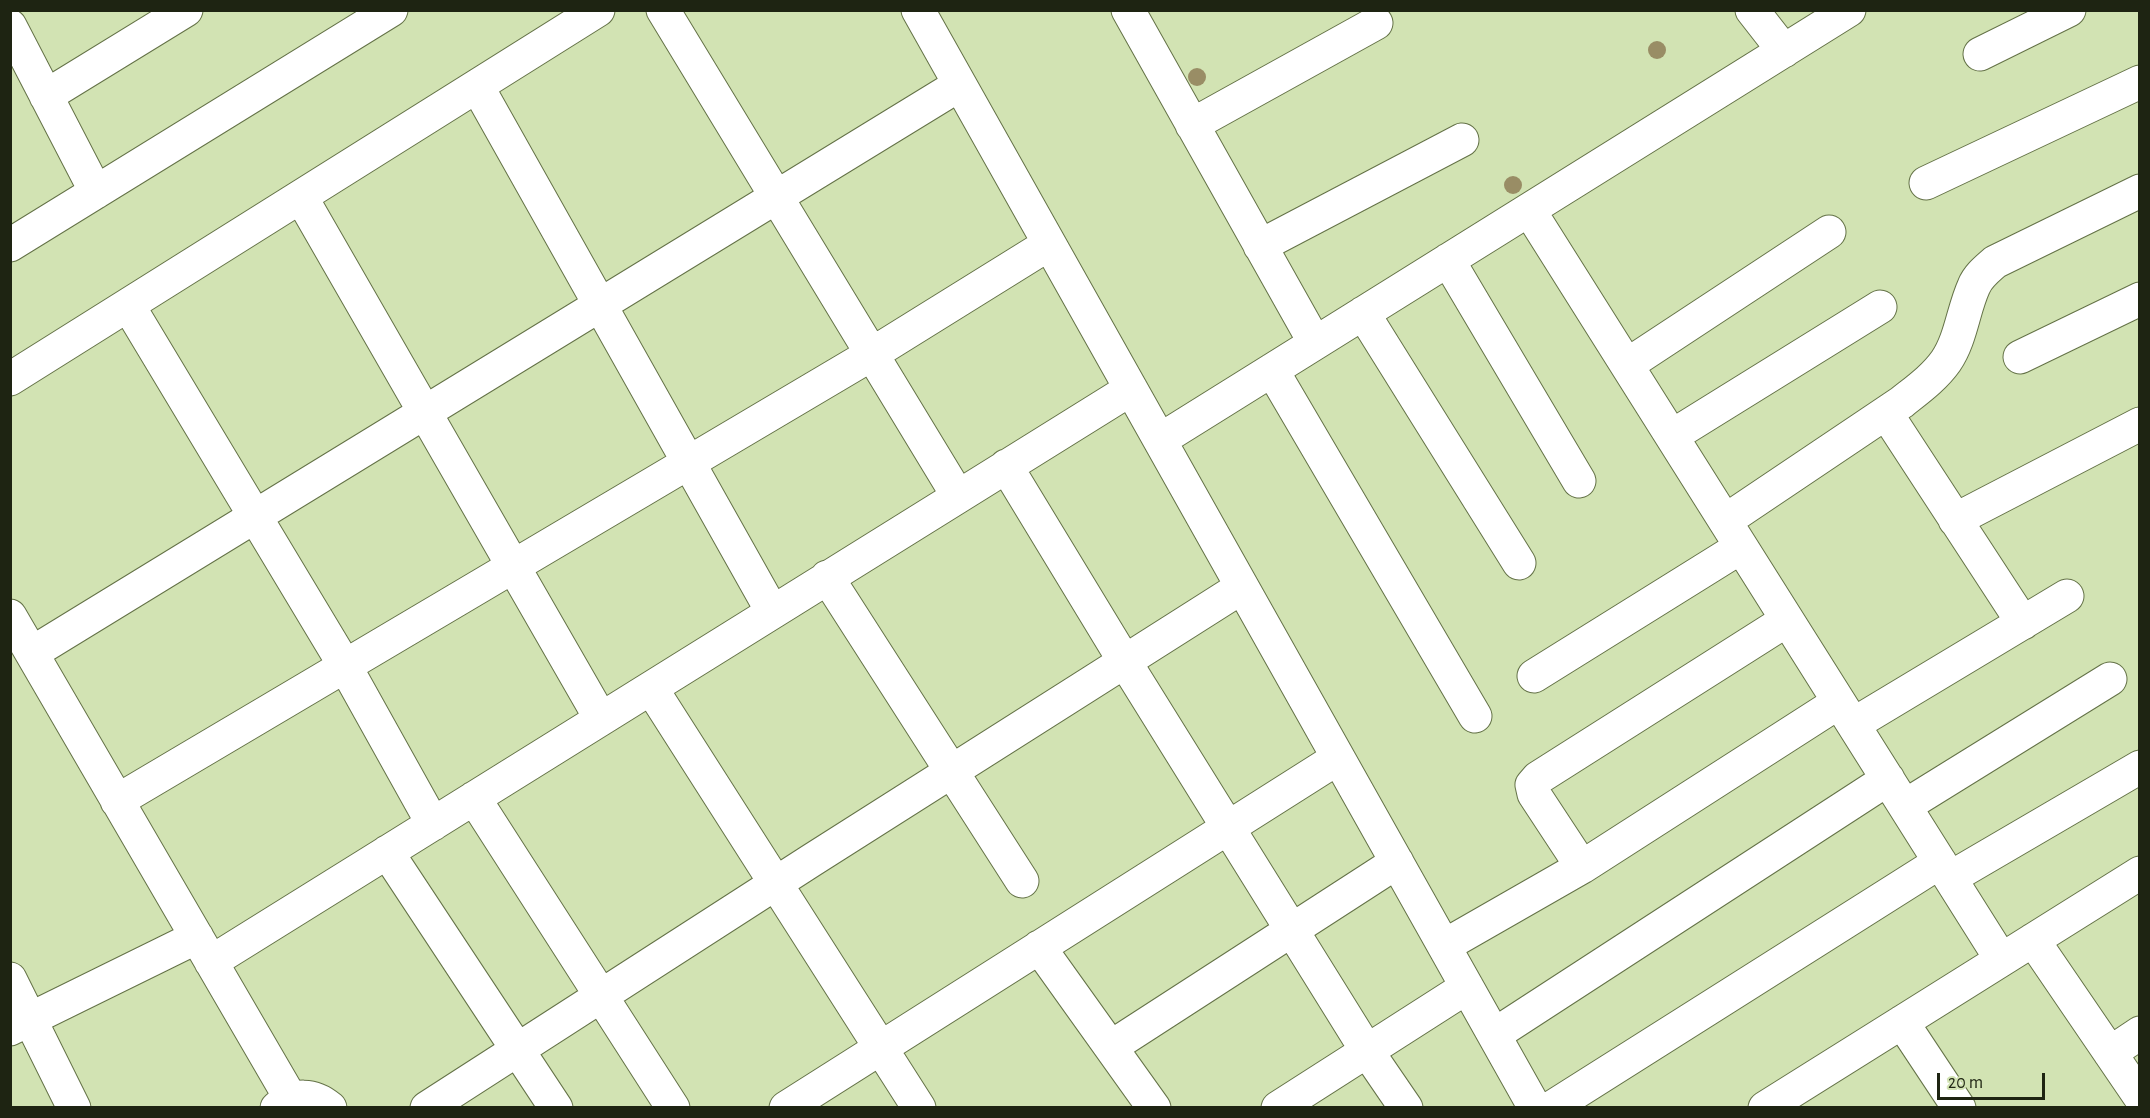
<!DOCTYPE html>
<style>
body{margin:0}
#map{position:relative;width:2150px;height:1118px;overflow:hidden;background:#d2e3b3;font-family:"Alegreya Sans",sans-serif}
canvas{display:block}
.frame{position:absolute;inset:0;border:12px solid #1e2412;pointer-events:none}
.scale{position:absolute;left:1937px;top:1073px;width:108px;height:27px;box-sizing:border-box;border:3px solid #1e2412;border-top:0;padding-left:8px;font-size:18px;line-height:21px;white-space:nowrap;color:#1e2412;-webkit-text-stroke:4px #d2e3b3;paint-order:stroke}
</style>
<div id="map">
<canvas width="2150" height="1118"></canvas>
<div class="frame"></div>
<div class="scale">20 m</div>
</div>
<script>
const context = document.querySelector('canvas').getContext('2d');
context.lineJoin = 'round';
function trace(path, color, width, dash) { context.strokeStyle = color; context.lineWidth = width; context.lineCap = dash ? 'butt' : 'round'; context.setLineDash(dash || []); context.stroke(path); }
const minor = new Path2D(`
 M663,10L958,496
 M918,10L1535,1108
 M1128,10L1315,343
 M1752,10L1784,51
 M10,26L96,192
 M1980,54L2069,10
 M477,86L772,611
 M46,96L186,10
 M1192,125L1376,23
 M1926,183L2140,82
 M301,197L601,719
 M1529,210L2001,959
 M10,245L391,10
 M1260,246L1462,140
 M1448,260L1579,481
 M128,305L345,666L433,824
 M1363,313L1519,563
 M2020,357L2140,299
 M1627,365L1829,232
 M1272,370L1475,716
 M10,379L598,10
 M1886,413L2023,623
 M1672,436L1880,307
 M1160,440L1849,10
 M1006,466L1125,662L1367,1051L1406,1108
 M1955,520L2140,424
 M1725,521L1902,402C1917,390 1934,378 1946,361C1961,339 1963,310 1974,286C1978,276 1987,269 1995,262L2140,191
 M827,577L1022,881
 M10,616L291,1099
 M32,653L959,85
 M1534,676L1741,547
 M651,688L919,1108
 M1854,724L2067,596
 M474,798L673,1108
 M117,801L872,354L1049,244
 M1905,806L2110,679
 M387,852L556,1108
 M1582,867L1534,794L1532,785L1538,778L1787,620
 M1950,878L2140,767
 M2033,940L2140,1097
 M1444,946L1582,867L1839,702
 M1039,947L1154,1108
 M211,962L1131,389
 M10,979L74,1108
 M1902,1022L1959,1108
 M10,1029L197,937
 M1494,1035L1888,779
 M1111,1047L1397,862
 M2110,1053L2140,1033
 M277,1108C294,1093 314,1094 330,1108
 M427,1108L812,860L1242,587
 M786,1108L1338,758
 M1278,1108L1467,987
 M1551,1108L1940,862
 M1765,1108L2140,873`);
trace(minor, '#647247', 35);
trace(minor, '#fff', 33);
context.fillStyle = '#998d65';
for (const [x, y] of [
 [1657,50],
 [1197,77],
 [1513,185]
]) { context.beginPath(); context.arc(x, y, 9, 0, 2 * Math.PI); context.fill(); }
</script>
